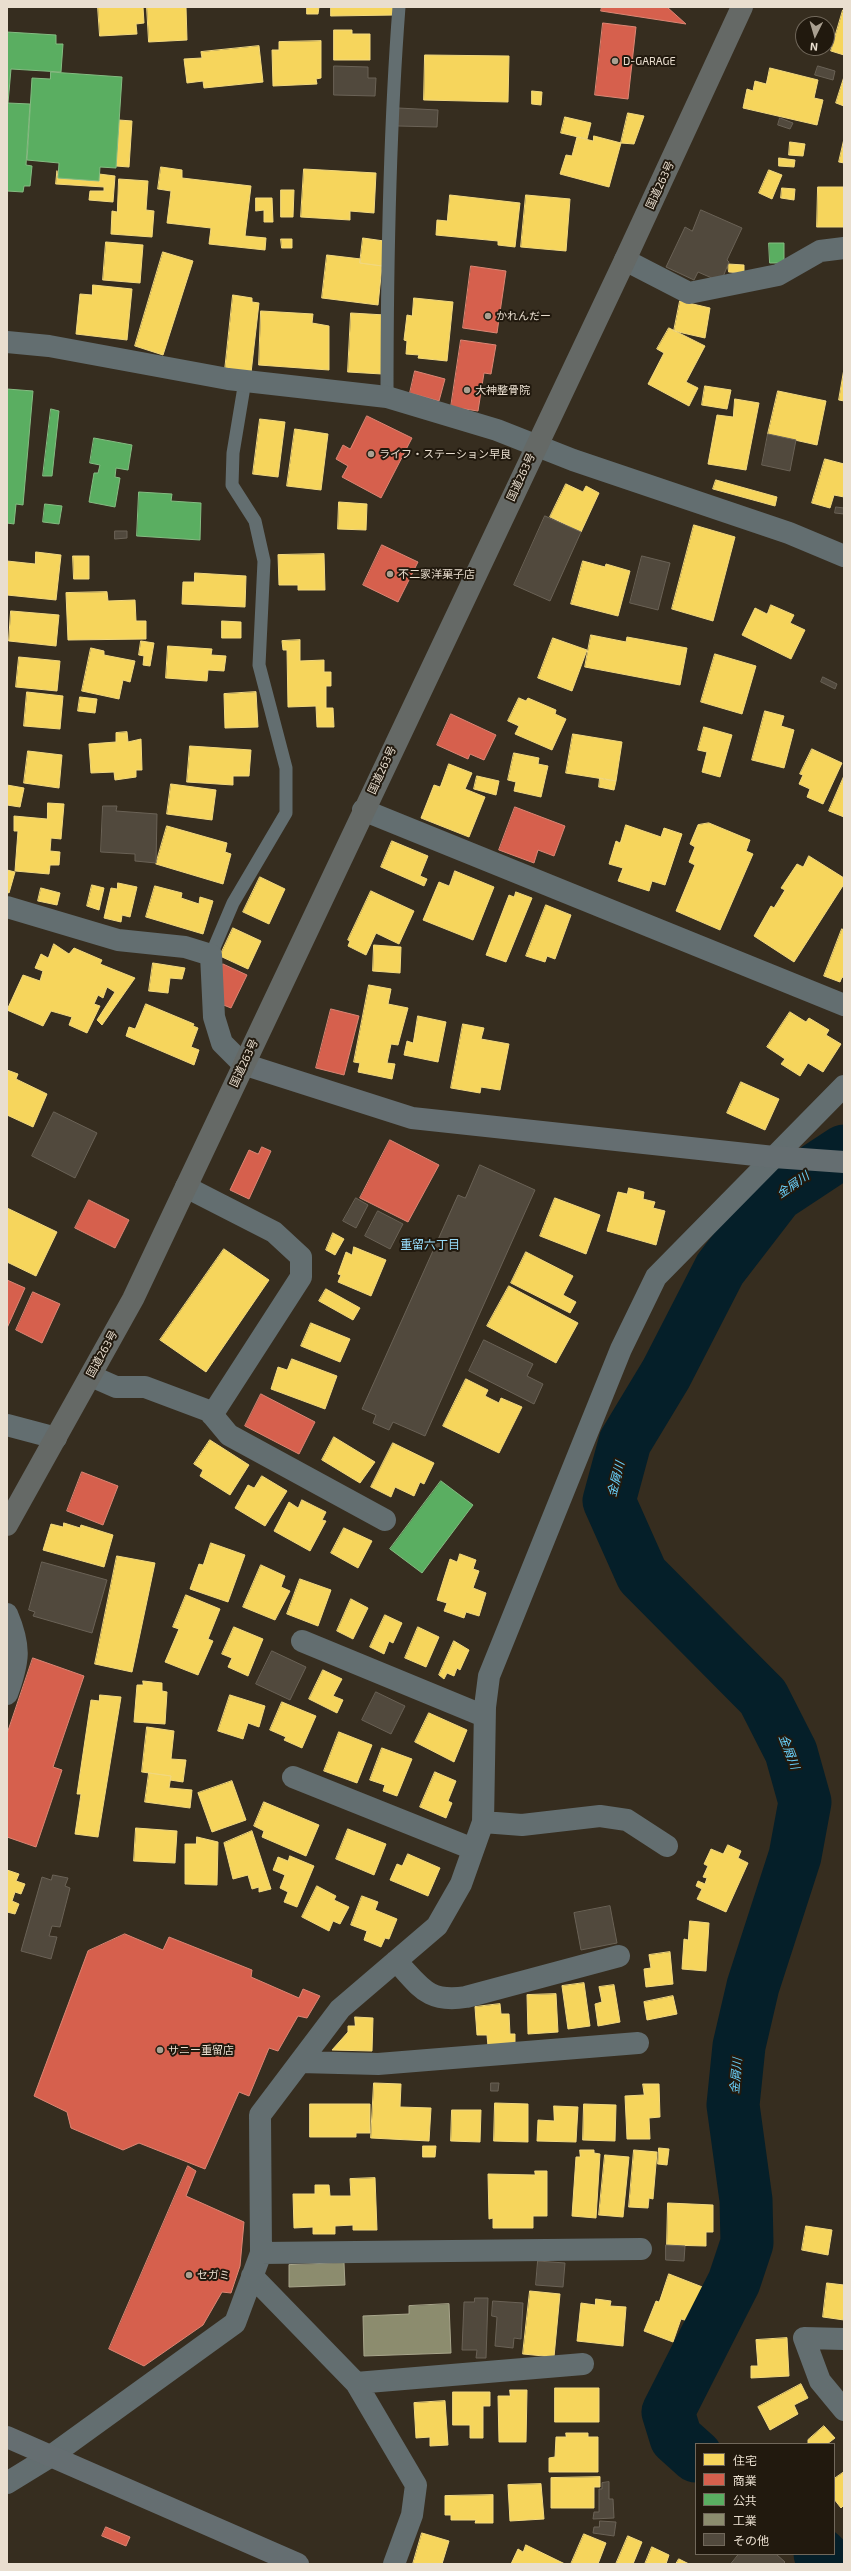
<!DOCTYPE html>
<meta charset="utf-8">
<style>
body{margin:0}
#map{position:relative;width:851px;height:2571px;overflow:hidden;background:#362d1f;font-family:"Exo 2","Noto Sans JP",sans-serif}
canvas{display:block}
.frame{position:absolute;inset:0;border:8px solid #e9decf;pointer-events:none}
.legend{position:absolute;left:695px;top:2443px;width:140px;height:112px;box-sizing:border-box;background:#21190e;border:1px solid #71685b;margin:0;padding:5px 7px;list-style:none;font-size:12px;color:#e9decf}
.legend li{display:flex;align-items:center;gap:8px;height:20px}
.legend b{width:20px;border:1px solid #71685b}
.north{position:absolute;left:795px;top:16px;width:40px;height:40px;box-sizing:border-box;background:#21190e;border:1px solid #71685b;border-radius:50%;rotate:185deg;font-size:11px;font-weight:700;line-height:16px;text-align:center;color:#e9decf}
.north::after{content:'';display:block;margin:auto;width:14px;height:18px;background:#aaa091;clip-path:polygon(50% 0,100% 100%,50% 72%,0 100%)}
</style>
<div id="map">
<canvas width="851" height="2571"></canvas>
<div class="frame"></div>
<ul class="legend">
<li><b style="height:11px;background:#f6d55c"></b>住宅</li>
<li><b style="height:11px;background:#d6604d"></b>商業</li>
<li><b style="height:11px;background:#5aae61"></b>公共</li>
<li><b style="height:11px;background:#8c8c6e"></b>工業</li>
<li><b style="height:11px;background:#51493d"></b>その他</li>
</ul>
<div class="north">N</div>
</div>
<script>
const context = document.querySelector('canvas').getContext('2d');
context.lineJoin = 'round';
function fillPath(path, color) { context.fillStyle = color; context.fill(path, 'evenodd'); }
function trace(path, color, width, dash) { context.strokeStyle = color; context.lineWidth = width; context.lineCap = dash ? 'butt' : 'round'; context.setLineDash(dash || []); context.stroke(path); }
function label(font, color, halo, rows, align = 'center') {
  context.font = font + ' "Exo 2","Noto Sans JP",sans-serif'; context.lineWidth = 4; context.setLineDash([]); context.textBaseline = 'middle'; context.strokeStyle = halo; context.fillStyle = color; for (const [text, x, y, turn = 0] of rows) {
    context.save(); context.translate(x, y); context.rotate((+turn || 0) * Math.PI / 180); context.textAlign = isNaN(turn) ? turn : align; if (halo) context.strokeText(text, 0, 0); context.fillText(text, 0, 0); context.restore();
  }
}
const homes = new Path2D(`
 M98,7H143L144,23L136,24L137,34L100,36Z
 M147,7H186L187,40L149,42Z
 M307,7H319L318,14H307Z
 M331,7H396V15L331,16Z
 M843,10H844V55L831,51Z
 M334,30H352V34H370V60H334Z
 M321,41V78L316,79L317,84L273,86L272,50H279V42Z
 M259,46L263,82L204,88L203,81L187,83L184,59L202,58L201,52Z
 M425,55L509,56L508,102L424,100Z
 M770,68L818,80L814,98L823,100L817,125L743,108L747,89L753,91L755,81L766,84Z
 M844,77V106L836,103Z
 M532,91L542,92L541,105L532,104Z
 M628,113L644,116L634,144L621,143Z
 M565,117L591,123L587,139L561,133Z
 M119,120L132,121L129,167L116,166Z
 M594,136L621,143L609,187L560,174L566,155L572,156L577,137L593,141Z
 M844,139V163L839,162Z
 M790,142L805,144L803,156L789,155Z
 M779,158L795,160L794,167L779,166Z
 M161,167L182,170V178L251,186L245,236L266,238L265,250L209,244L211,228L167,223L171,191L158,189Z
 M304,169L376,173L374,213L350,211V220L301,217Z
 M769,170L782,175L772,199L759,193Z
 M57,171L58,178L99,181V174L115,176L113,202L89,200L90,191H104V187L56,184Z
 M119,179L148,181L146,210L154,211L152,237L111,234L112,211L117,212Z
 M818,187H844V227H817Z
 M782,188L795,189L794,200L781,198Z
 M281,190H294L293,217H281Z
 M450,195L520,203L515,247L498,245V241L436,235L437,220L447,221Z
 M526,195L570,199L566,251L521,247Z
 M256,198H272L273,222H264V210L256,211Z
 M363,238L384,241L382,266L360,263Z
 M281,239H292V248H282Z
 M106,242L143,245L140,283L103,280Z
 M163,252L193,261L163,355L135,346Z
 M327,255L361,259L360,263L382,266L378,305L322,298Z
 M728,264L744,265V273L729,272Z
 M93,285L132,289L127,340L76,334L80,294L92,295Z
 M233,295L252,298V302L259,303L251,373L225,370Z
 M414,298L453,302L447,361L418,358L419,355L406,354L407,341L404,340L407,315L412,316Z
 M680,301L710,308L705,338L674,331Z
 M261,311L313,314L312,323L329,326V370L259,365Z
 M351,313L385,315L382,374L348,372Z
 M669,328L705,346L686,382L698,388L689,406L648,384L664,353L657,349Z
 M844,369V401L839,400Z
 M705,386L731,390L727,409L702,405Z
 M778,391L826,401L817,445L768,434Z
 M735,399L759,403L746,470L708,464L717,415L733,417Z
 M260,419L285,422L278,477L253,474Z
 M295,429L328,434L321,490L287,486Z
 M825,459L844,464V497L834,495L830,508L812,503Z
 M716,480L777,497L775,506L713,489Z
 M566,484L583,492L586,486L599,493L581,532L550,517Z
 M339,502L367,504L366,530L338,529Z
 M694,525L735,537L713,621L672,609Z
 M36,552L61,555L56,600L7,595V561L35,564Z
 M324,554L325,590H298V585H279L278,555Z
 M73,556H89V579H74Z
 M583,561L605,567L606,564L630,571L618,616L571,604Z
 M195,573L246,576L245,607L182,604L183,582H194Z
 M107,592L108,601L135,600L136,621H146V639L68,640L66,593Z
 M771,605L794,615L790,623L805,630L791,659L742,635L755,608L767,614Z
 M11,611L59,615L56,646L9,641Z
 M222,621L241,622V638H222Z
 M591,635L626,642L627,637L687,648L680,685L585,667Z
 M553,638L587,650L572,691L538,678Z
 M300,640V661L324,660V672H331V686H326V708H333L334,727H317L316,706L288,707L287,650H283L282,641Z
 M141,641L154,643L150,666L143,665L144,656L139,655Z
 M168,646L212,649L211,655L226,656L224,671L208,670L207,681L166,678Z
 M91,648L104,651V655L135,661L130,682L123,680L119,699L82,691Z
 M715,654L756,666L742,714L701,702Z
 M19,657L60,661L57,691L16,687Z
 M27,692L63,696L60,729L24,726Z
 M256,692L258,727L225,728L224,694Z
 M80,697L97,699L95,713L78,711Z
 M519,698L526,701L528,698L556,710L555,714L566,719L552,750L515,734L519,726L508,721Z
 M765,711L784,716L781,726L794,730L784,768L752,760Z
 M704,727L732,735L720,777L702,772L707,752L698,750Z
 M127,732L128,742L141,739L142,770H136V777L115,780L114,772L91,773L89,744L116,742V733Z
 M573,734L622,742L616,781L566,773Z
 M190,746L251,750L249,776H233V785L187,782Z
 M812,749L842,763L823,804L807,797L810,789L799,784L803,775L800,774Z
 M28,751L62,755L59,788L24,783Z
 M514,753L539,758L538,764L548,766L541,797L514,791L516,782L508,780Z
 M449,764L472,773L465,789L485,797L469,837L421,818L434,785L440,787Z
 M477,776L499,781L496,795L474,789Z
 M844,776V817L829,811Z
 M600,778L616,781L614,790L599,787Z
 M171,784L216,790L212,820L167,814Z
 M7,785L24,788L20,807L7,805Z
 M48,803L64,804L61,839L51,838L50,851L60,852L59,865H50L49,874L15,871L18,831H14V816L47,819Z
 M709,823L750,840L746,851L753,854L720,930L676,911L695,865L689,862L695,847L690,844L698,825Z
 M626,825L661,837L664,828L682,834L665,885L652,881L649,891L618,881L623,868L609,864L616,841L620,843Z
 M167,826L227,843L225,852L231,854L223,884L156,864Z
 M392,841L428,856L420,876L427,879L424,886L381,867Z
 M809,856L844,878V884L794,962L754,936L771,906L774,908L785,890L781,888L797,864L803,867Z
 M7,870L15,872L9,893L7,892Z
 M455,871L494,887L473,940L423,920L439,882L449,886Z
 M260,877L285,889L269,924L243,912Z
 M118,883L137,887L130,917L122,915L121,922L104,918L111,888L117,889Z
 M92,885L104,888L99,910L87,906Z
 M155,886L182,893L181,898L199,904L200,897L213,901L203,934L146,917Z
 M41,888L60,893L57,905L38,901Z
 M371,891L414,911L399,944L376,933L366,955L348,946L350,941L348,940Z
 M516,892L532,898L506,962L486,955L509,895L514,897Z
 M546,905L571,915L555,959L547,956L545,962L526,956Z
 M233,928L261,941L248,969L220,956Z
 M842,929L844,930V978L842,977L840,982L824,976Z
 M54,944L69,954L74,948L102,960L100,964L135,978L102,1025L97,1020L115,992L107,987L103,998L98,995L94,1004L100,1006L87,1033L69,1025L72,1017L51,1011L43,1026L7,1010L23,975L40,981L43,971L35,968L41,954L48,958Z
 M374,945L401,947L400,973L373,971Z
 M153,963L185,968L182,979L170,978L168,993L149,991Z
 M369,985L391,989L388,1004L408,1008L398,1045L391,1044L387,1063L395,1064L392,1079L358,1072L360,1063L354,1062Z
 M146,1004L194,1024L193,1026L198,1028L191,1047L199,1050L194,1065L126,1036L129,1027L135,1029Z
 M790,1012L806,1022L809,1018L829,1030L826,1035L841,1044L823,1072L808,1063L800,1076L781,1064L785,1059L767,1047Z
 M418,1016L446,1022L438,1062L404,1055L407,1041L413,1043Z
 M463,1024L484,1028L481,1039L509,1044L500,1090L481,1087L480,1093L451,1088Z
 M7,1070L18,1074L16,1079L47,1094L33,1127L7,1115Z
 M741,1082L779,1099L765,1130L727,1113Z
 M629,1188L644,1192L643,1199L655,1202L653,1208L665,1211L656,1245L607,1231L618,1192L627,1194Z
 M555,1198L600,1215L586,1254L540,1236Z
 M7,1208L57,1232L36,1276L7,1262Z
 M333,1233L344,1239L335,1255L326,1250Z
 M354,1247L386,1260L371,1296L338,1282L341,1275L338,1274L346,1252L352,1255Z
 M224,1249L269,1280L206,1372L160,1340Z
 M526,1252L573,1276L563,1295L576,1302L570,1313L511,1283Z
 M509,1286L578,1323L556,1363L487,1326Z
 M326,1289L360,1308L353,1320L319,1301Z
 M311,1323L350,1339L340,1362L301,1346Z
 M292,1359L337,1376L325,1409L271,1389L278,1367L287,1370Z
 M466,1379L488,1390L485,1396L499,1403L501,1398L522,1407L499,1453L443,1426Z
 M334,1437L375,1462L360,1483L322,1460Z
 M210,1440L249,1465L230,1495L200,1476L203,1470L194,1464Z
 M393,1443L434,1463L424,1484L420,1482L414,1496L395,1487L391,1497L371,1487Z
 M262,1476L287,1491L265,1526L235,1508L248,1485L254,1488Z
 M302,1500L326,1512L322,1520L326,1521L310,1551L274,1531L289,1502L298,1508Z
 M64,1523L80,1528L81,1525L113,1535L104,1567L43,1550L51,1524L63,1527Z
 M344,1528L372,1541L358,1568L331,1553Z
 M211,1543L245,1555L228,1602L190,1589L199,1564L203,1565Z
 M460,1554L476,1560L473,1569L479,1571L473,1588L486,1593L479,1616L466,1612L464,1618L444,1611L447,1603L437,1600L450,1559L457,1562Z
 M117,1556L155,1563L132,1672L95,1664Z
 M261,1565L285,1576L281,1587L290,1591L275,1620L243,1607Z
 M300,1579L331,1590L318,1626L287,1614Z
 M186,1595L220,1609L208,1639L213,1641L198,1675L165,1662L179,1629L173,1627Z
 M351,1599L368,1608L353,1639L337,1631Z
 M385,1615L402,1623L393,1643L389,1641L384,1654L370,1647Z
 M234,1627L263,1639L248,1676L228,1667L232,1658L222,1654Z
 M418,1627L439,1637L426,1667L405,1658Z
 M454,1641L469,1650L460,1670L457,1668L454,1676L447,1673L444,1679L439,1675Z
 M323,1670L342,1679L333,1696L343,1700L337,1713L309,1699Z
 M143,1681L162,1683V1691L167,1692L165,1724L134,1722L137,1685H143Z
 M100,1695L121,1697L98,1837L75,1834L81,1794H77L91,1700L99,1701Z
 M230,1695L265,1706L259,1727L248,1723L243,1739L218,1731Z
 M282,1702L316,1716L302,1748L284,1740L286,1737L270,1730Z
 M429,1713L467,1730L454,1762L415,1742Z
 M147,1727L174,1731L171,1759L186,1760L183,1782L170,1780L171,1776L142,1772Z
 M339,1732L372,1745L357,1783L324,1771Z
 M382,1748L412,1759L397,1796L383,1791L385,1785L370,1780Z
 M435,1772L456,1781L448,1801L452,1803L446,1818L420,1807Z
 M149,1773L171,1776L169,1788L192,1790L190,1808L145,1802Z
 M232,1781L246,1820L212,1832L198,1793Z
 M264,1802L319,1825L306,1856L262,1837L264,1831L254,1826Z
 M136,1828L177,1831L175,1863L134,1861Z
 M348,1829L386,1844L374,1875L336,1859Z
 M252,1831L271,1889L259,1892V1887L252,1889L248,1875L233,1879L224,1843Z
 M197,1837L218,1842L217,1885L185,1884V1844H196Z
 M728,1845L741,1851L738,1858L748,1863L726,1912L697,1899L702,1889L696,1886L698,1881L705,1884L707,1878L703,1877L708,1866L704,1864L711,1849L723,1854Z
 M408,1854L440,1868L428,1896L390,1880L397,1864L402,1866Z
 M290,1856L314,1866L297,1907L284,1902L288,1892L280,1888L285,1875L273,1870L278,1857L288,1861Z
 M7,1870L19,1874L16,1881L25,1884L21,1894L15,1892L12,1901L19,1904L15,1914L7,1912Z
 M317,1886L336,1896L334,1900L349,1907L340,1924L333,1921L329,1931L302,1917Z
 M362,1896L378,1902L375,1910L397,1919L389,1939L385,1938L381,1947L364,1940L367,1931L351,1925Z
 M690,1921L709,1923L706,1971L682,1969L684,1939L688,1940Z
 M670,1952L673,1984L646,1987L644,1969L651,1968L649,1955Z
 M584,1983L590,2026L568,2029L562,1986Z
 M614,1985L620,2022L598,2026L595,2004L602,2002L599,1987Z
 M556,1994L558,2032L528,2034L527,1995Z
 M673,1996L677,2014L647,2020L644,2002Z
 M500,2004L501,2014H509L510,2034H515V2044L488,2046L487,2035H477L475,2007Z
 M355,2017L373,2018L372,2051L332,2050L348,2032V2026H355Z
 M374,2083L401,2084L400,2107L431,2108L429,2141L371,2138Z
 M643,2084H659L660,2117L649,2118L650,2139H627L625,2096L644,2095Z
 M495,2103L528,2104V2142L494,2141Z
 M310,2104H370V2133H356V2137H310Z
 M584,2104L616,2105L615,2141L583,2140Z
 M554,2106L578,2107L576,2142L537,2141L538,2120L554,2121Z
 M452,2110H481L480,2142L451,2141Z
 M423,2146H436L435,2157H423Z
 M659,2148L669,2149L667,2165L658,2164Z
 M580,2150H594V2153L600,2154L596,2218L572,2216L576,2157H580Z
 M634,2150L657,2152L653,2199L649,2198L648,2208L629,2207Z
 M605,2155L629,2157L623,2217L599,2215Z
 M535,2171H547V2216H533V2228H493V2218L489,2219L488,2174L535,2175Z
 M375,2178L377,2230H353V2225L335,2226V2234H313V2227L294,2228L293,2194H315V2185H329L330,2196H351L350,2179Z
 M668,2203L713,2205V2232H706V2246L667,2245Z
 M806,2226L832,2230L828,2255L802,2250Z
 M669,2274L705,2288L696,2311L693,2309L688,2321L681,2319L673,2342L644,2331L656,2301L659,2302Z
 M827,2283L844,2285V2320L823,2317Z
 M530,2291L560,2294L554,2357L523,2354Z
 M596,2299L611,2301L610,2306L626,2307L623,2346L577,2341L581,2303L595,2305Z
 M787,2338L789,2376L751,2378V2366H758L756,2340Z
 M801,2384L808,2398L794,2405L798,2414L770,2430L758,2407Z
 M555,2388H599V2422H555Z
 M510,2390H527L526,2442H499L498,2396H510Z
 M453,2392H490V2406H483V2438H470V2425H453Z
 M445,2401L448,2445L430,2446V2437L416,2438L414,2403Z
 M824,2426L835,2438L827,2444H808V2440Z
 M566,2433H588V2437H598V2472H549V2458L555,2457L556,2437H566Z
 M844,2472V2505L841,2508L834,2499V2479Z
 M600,2477V2487H594V2508H551V2478Z
 M541,2484L544,2519L510,2521L508,2485Z
 M493,2495V2523H475L476,2520H451V2515H445V2496Z
 M422,2533L449,2541L442,2564H413Z
 M584,2534L606,2543L598,2564H571Z
 M628,2536L642,2542L633,2564H616Z
 M526,2545L565,2564H511L518,2549L523,2552Z
 M652,2547L669,2555L666,2564H645Z
 M679,2559L689,2564H676Z`);
fillPath(homes, '#f6d55c');
trace(homes, '#f2d87e', 1);
const shops = new Path2D(`
 M602,7H667L686,24L601,11Z
 M603,23L636,27L628,99L595,95Z
 M471,266L506,271L497,333L463,328Z
 M461,340L496,345L491,374L484,373L478,411L451,407Z
 M415,371L445,379L439,401L410,393Z
 M367,416L412,438L381,498L342,477L348,466L336,459L343,445L350,449Z
 M382,545L418,562L398,602L363,585Z
 M451,714L496,735L484,760L470,754L468,759L437,745Z
 M515,807L565,826L554,856L538,850L534,863L499,850Z
 M223,964L247,975L231,1008L221,1004L215,978Z
 M331,1009L359,1016L344,1075L316,1068Z
 M390,1140L439,1165L408,1222L360,1198Z
 M262,1147L271,1151L249,1199L230,1190L249,1150L258,1154Z
 M89,1200L129,1220L115,1248L75,1228Z
 M7,1280L25,1288L7,1328Z
 M33,1292L60,1304L42,1343L16,1330Z
 M261,1394L315,1422L299,1454L245,1426Z
 M82,1472L118,1486L103,1525L67,1511Z
 M33,1658L84,1676L53,1767L62,1770L36,1847L7,1837V1734Z
 M125,1934L163,1950L169,1937L252,1970L251,1977L299,1998L303,1989L320,1996L307,2018L298,2016L278,2051L269,2048L249,2096L239,2092L205,2169L139,2143L123,2150L71,2128L67,2112L34,2096L88,1951Z
 M188,2166L196,2171L186,2196L244,2222L240,2266L231,2293L222,2292L203,2325L144,2366L109,2349Z
 M106,2527L130,2537L126,2546L102,2536Z`);
fillPath(shops, '#d6604d');
trace(shops, '#dc8674', 1);
const public = new Path2D(`
 M7,32L56,35V44H63L61,72L11,69L8,103L30,104L26,165L32,166L30,186H24L23,192L7,191Z
 M51,72L122,77L116,168L100,167L99,181L58,178L59,163L27,160L32,78L50,79Z
 M769,243H784V263H770Z
 M7,389L33,391L23,505L16,504L14,524L7,523Z
 M51,409L59,411L52,476H43Z
 M94,438L132,445L128,470L116,468L115,477L120,478L115,507L89,502L94,473H98L100,465L90,463Z
 M139,492L172,494L171,501L201,503L200,540L137,536Z
 M45,504L62,506L59,524L43,522Z
 M441,1481L473,1505L422,1573L390,1549Z`);
fillPath(public, '#5aae61');
trace(public, '#85bc82', 1);
const industry = new Path2D(`
 M344,2263L345,2285L289,2287V2265Z
 M449,2304L451,2353L364,2356L363,2316L409,2314V2306Z`);
fillPath(industry, '#8c8c6e');
trace(industry, '#a8a58b', 1);
trace(new Path2D(`
 M696,2456L676,2438L668,2412L734,2282L747,2243L746,2200L733,2105L739,2046L753,1986L795,1856L805,1802L791,1752L763,1697L642,1575L609,1501L625,1442L666,1374L720,1269L777,1195L844,1151
 M820,2554L830,2564`), '#051f29', 53);
const building = new Path2D(`
 M334,66L368,67V78H376L375,96L334,95Z
 M818,66L835,71L833,80L815,75Z
 M398,108L438,110L437,127L398,126Z
 M780,118L793,123L790,129L778,125Z
 M701,210L742,228L727,260L729,262L721,282L698,272L694,280L666,267L685,227L692,231Z
 M768,434L796,440L790,471L762,465Z
 M836,507L844,508V514L835,513Z
 M545,516L581,532L550,601L514,585Z
 M115,531H127V538L115,539Z
 M642,556L670,563L658,610L630,603Z
 M823,677L837,684L835,689L821,682Z
 M103,806H117L116,811L157,814L156,863L135,861V854L101,852Z
 M54,1112L97,1133L75,1178L32,1156Z
 M480,1165L535,1190L425,1436L393,1422L389,1430L373,1423L376,1415L362,1409L458,1195L465,1198Z
 M356,1198L368,1205L356,1228L343,1221Z
 M378,1211L403,1224L390,1249L365,1236Z
 M484,1340L533,1364L527,1376L543,1384L534,1404L469,1371Z
 M42,1562L107,1580L92,1633L33,1616L35,1612L29,1610Z
 M272,1651L306,1667L290,1700L256,1684Z
 M376,1692L405,1706L391,1734L362,1720Z
 M53,1875L68,1878L65,1886L70,1888L60,1927L52,1926L49,1936L57,1937L51,1959L21,1951L42,1877L51,1880Z
 M610,1906L617,1943L581,1950L574,1913Z
 M491,2083H499L498,2091H491Z
 M666,2245L685,2246L684,2261L666,2260Z
 M538,2261L565,2263L563,2287L536,2285Z
 M475,2298H488L486,2358H476L477,2350H462L464,2302H474Z
 M493,2301L523,2303L521,2339L514,2338L513,2348L495,2346L497,2317L492,2316Z
 M609,2482V2499H613L614,2518L593,2519L594,2512H599V2489H602V2483Z
 M600,2521L616,2522L614,2536L593,2533L594,2527H599Z
 M739,2554H776L785,2562L783,2564H731Z`);
fillPath(building, '#51493d');
trace(building, '#6a6256', 1);
trace(new Path2D(`
 M387,397C387,267 389,137 399,7
 M211,955L233,903L286,813V768L259,665L264,561L255,521L232,485L233,453L245,381`), '#636e70', 13);
trace(new Path2D(`
 M625,260L689,293L778,275L820,251L844,248
 M7,342L49,346L228,379L387,397L497,430L573,460L789,533L844,556
 M363,810L844,1005
 M7,907L118,940L185,947L211,955L214,1017L222,1043L243,1064
 M186,1187L274,1232L301,1257V1277L212,1415
 M91,1376L116,1387H145L209,1411L229,1435L385,1520
 M7,1425L56,1438
 M7,1614C21,1647 19,1661 7,1694
 M302,1641L484,1716
 M293,1777L473,1849
 M483,1822L522,1825L600,1816L627,1820L667,1846
 M396,1961C421,1987 427,2003 466,1997L619,1956
 M300,2062L378,2064L638,2043
 M261,2253L641,2249
 M252,2276L356,2383L416,2485L412,2515L394,2564
 M844,2339L804,2338L820,2381L844,2410
 M356,2383L583,2364
 M7,2483L51,2456L235,2323L261,2253L260,2115L340,2009L437,1926L461,1884L483,1822L485,1707L489,1676L621,1349L656,1277L844,1086`), '#636e70', 22);
trace(new Path2D(`
 M243,1064L412,1118L774,1157L844,1162
 M7,2437L298,2564`), '#656e71', 22);
trace(new Path2D(`
 M7,1525L133,1299L625,260L742,7`), '#656966', 22);
for (const [x, y, r, color] of [
 [615,61,4,"#aaa091"],
 [488,316,4,"#aaa091"],
 [467,390,4,"#aaa091"],
 [371,454,4,"#aaa091"],
 [390,574,4,"#aaa091"],
 [160,2050,4,"#aaa091"],
 [189,2275,4,"#aaa091"]
]) { const dot = new Path2D(); dot.arc(x, y, r, 0, 2 * Math.PI); context.fillStyle = color; context.fill(dot); trace(dot, '#21190e', 1.5); }
label('11px', '#e9decf', '#21190e', [
 ["D-GARAGE",623,61],
 ["かれんだー",496,316],
 ["大神整骨院",475,390],
 ["ライフ・ステーション早良",379,454],
 ["不二家洋菓子店",398,574],
 ["サニー重留店",168,2050],
 ["セガミ",197,2275]
], 'left');
label('11px', '#e9decf', '#21190e', [
 ["国道263号",660,185,-65],
 ["国道263号",521,477,-65],
 ["国道263号",382,770,-65],
 ["国道263号",244,1063,-65],
 ["国道263号",102,1354,-61]
]);
label('italic 12px', '#69d0fa', '#21190e', [
 ["金屑川",793,1185,-35],
 ["金屑川",616,1479,-76],
 ["金屑川",789,1752,69],
 ["金屑川",736,2076,-85]
]);
label('12px', '#97dbf9', '#21190e', [
 ["重留六丁目",430,1245]
]);
</script>
